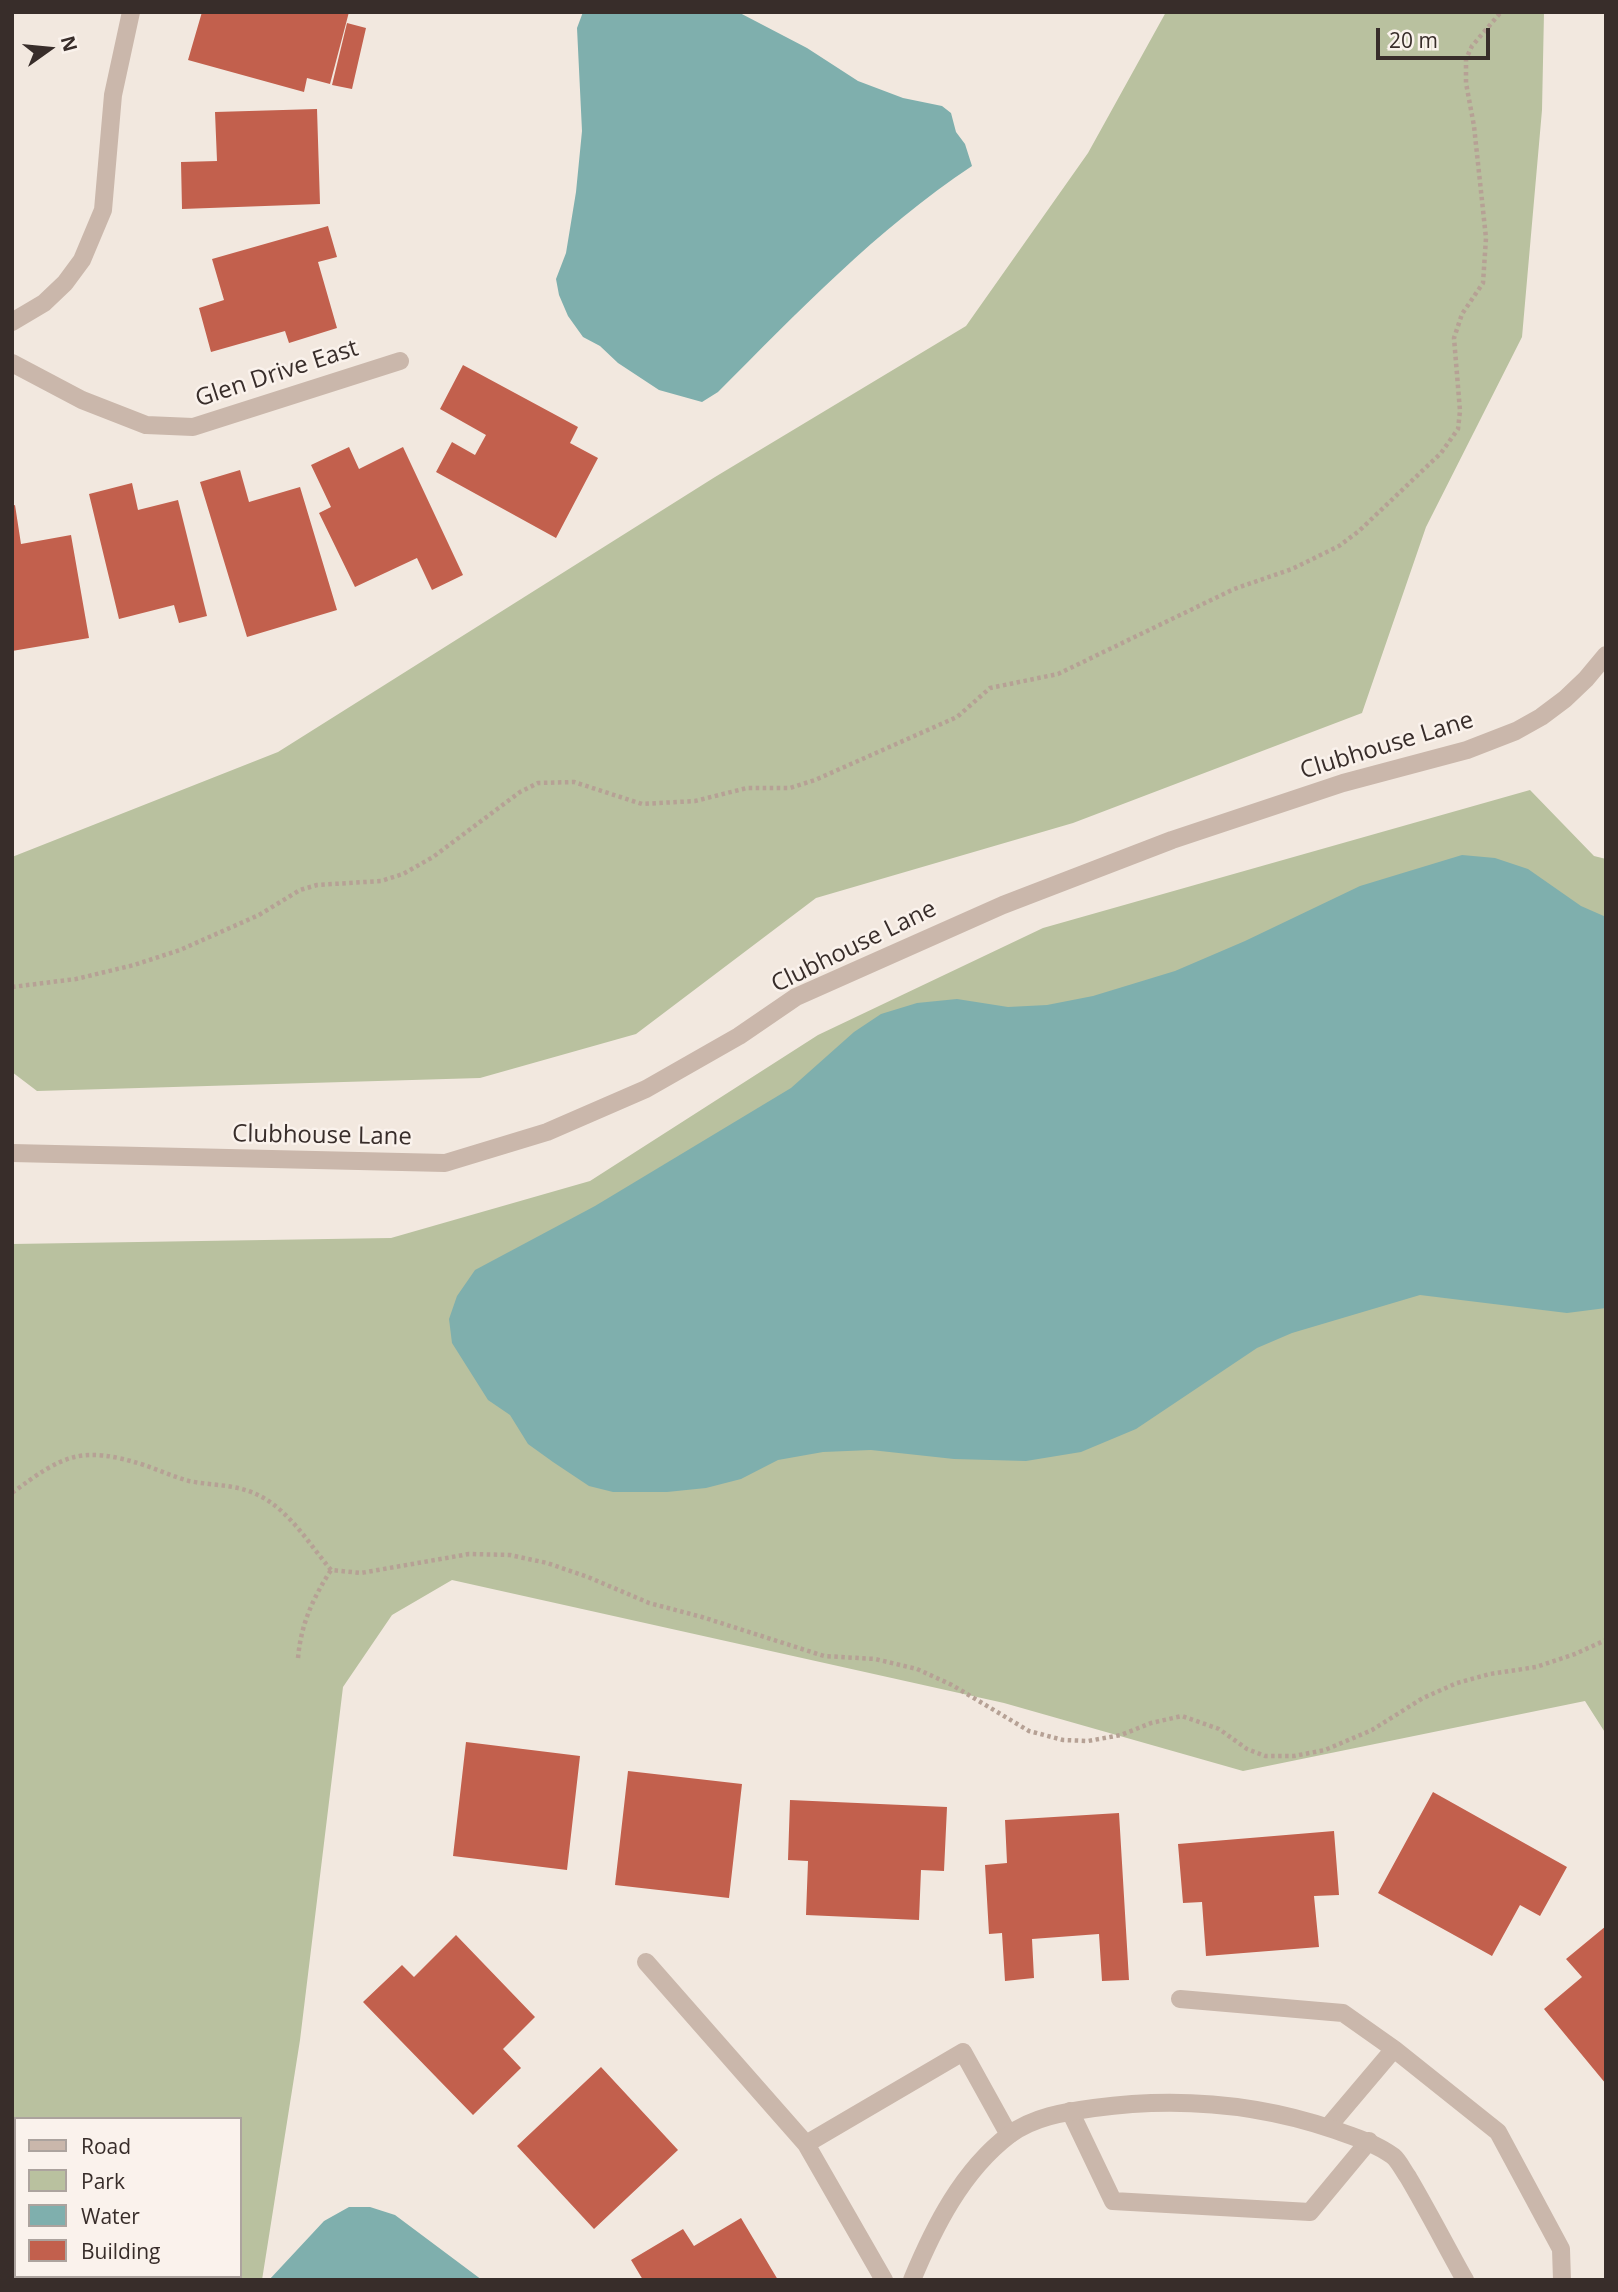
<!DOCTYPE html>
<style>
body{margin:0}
#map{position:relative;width:1618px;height:2292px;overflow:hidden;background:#f2e8df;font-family:"Open Sans",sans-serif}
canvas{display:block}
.frame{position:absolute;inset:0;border:14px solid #382d2a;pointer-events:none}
.legend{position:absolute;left:14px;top:2117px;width:228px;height:161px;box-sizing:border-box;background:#faf2ec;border:2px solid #aca39e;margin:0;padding:9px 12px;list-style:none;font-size:21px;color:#382d2a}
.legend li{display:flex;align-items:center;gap:14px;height:35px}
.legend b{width:35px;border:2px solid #aca39e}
.north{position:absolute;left:14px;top:14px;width:70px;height:70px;-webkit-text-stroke:5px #faf2ec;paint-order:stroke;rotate:75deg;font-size:19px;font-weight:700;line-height:28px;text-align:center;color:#382d2a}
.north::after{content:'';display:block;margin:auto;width:24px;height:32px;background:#382d2a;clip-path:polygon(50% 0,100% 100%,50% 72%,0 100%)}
.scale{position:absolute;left:1376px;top:28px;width:114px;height:32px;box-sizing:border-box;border:4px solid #382d2a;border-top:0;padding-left:9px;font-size:21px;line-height:24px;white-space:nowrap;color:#382d2a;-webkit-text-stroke:5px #faf2ec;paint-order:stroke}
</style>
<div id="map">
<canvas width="1618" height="2292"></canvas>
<div class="frame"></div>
<ul class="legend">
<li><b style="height:9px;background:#cab7ab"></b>Road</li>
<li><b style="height:19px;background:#b9c19f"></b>Park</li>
<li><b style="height:19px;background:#7fafad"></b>Water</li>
<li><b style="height:19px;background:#c2604d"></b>Building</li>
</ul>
<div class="north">N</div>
<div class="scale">20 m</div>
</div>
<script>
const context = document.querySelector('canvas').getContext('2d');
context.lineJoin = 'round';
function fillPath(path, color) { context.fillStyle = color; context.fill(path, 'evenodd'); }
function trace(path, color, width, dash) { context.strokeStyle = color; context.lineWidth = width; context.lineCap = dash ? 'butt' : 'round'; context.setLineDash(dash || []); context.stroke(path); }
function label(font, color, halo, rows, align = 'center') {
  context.font = font + ' "Open Sans",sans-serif'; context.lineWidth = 5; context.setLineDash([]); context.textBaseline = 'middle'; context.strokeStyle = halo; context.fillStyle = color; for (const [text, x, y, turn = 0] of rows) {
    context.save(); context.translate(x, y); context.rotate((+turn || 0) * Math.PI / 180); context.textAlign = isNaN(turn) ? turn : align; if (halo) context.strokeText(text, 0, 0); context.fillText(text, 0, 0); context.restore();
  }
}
fillPath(new Path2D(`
 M1166,12H1544L1542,110L1522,337L1426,527L1362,713L1073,823L816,898L636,1034L480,1078L37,1091L12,1072V857L278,752L715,477L966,326L1088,153Z
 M1530,790L1594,856L1606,859V1734L1585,1701L1243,1771L1004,1703L452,1580L392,1615L343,1687L300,2040L262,2280H12V1244L391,1238L590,1181L818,1035L1043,928ZM16,2119H240V2276H16Z`), '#b9c19f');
fillPath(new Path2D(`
 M583,12H738L807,48L858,81L903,98L942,106L951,113L956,132L965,144L972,166C877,229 798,312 718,392L702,402L659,390L618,363L600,346L583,337L568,316L559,295L556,279L566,253L576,192L582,131L577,28Z
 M1462,855L1495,858L1528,869L1581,906L1606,917V1308L1567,1313L1420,1295L1292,1333L1257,1348L1136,1429L1081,1452L1026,1461L954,1459L871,1450L823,1452L778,1460L741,1479L706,1488L667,1492H613L589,1486L553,1462L528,1444L510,1415L488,1400L452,1343L449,1319L457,1296L475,1270L595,1206L791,1088L854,1032L881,1014L917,1003L957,999L1008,1007L1047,1005L1093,996L1175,971L1245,941L1360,886Z
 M349,2207H370L395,2215L482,2280H269L324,2221Z`), '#7fafad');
fillPath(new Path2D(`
 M202,12H349L330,84L307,78L304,92L188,60Z
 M347,23L366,28L352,89L332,85Z
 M317,109L320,204L182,209L181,162L217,161L215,112Z
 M328,226L337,257L318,262L337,328L289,343L285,331L211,352L199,308L224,300L212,259Z
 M463,365L578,427L570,443L598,458L556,538L436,472L452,442L475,455L486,435L440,409Z
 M349,447L359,469L403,447L463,575L432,590L417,558L355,587L319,513L331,507L311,465Z
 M240,470L249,502L300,487L337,610L247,637L200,482Z
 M132,483L138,510L178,500L207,616L179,623L174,605L119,619L89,494Z
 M15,505L21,544L71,535L89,638L12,651V506Z
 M466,1742L580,1756L567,1870L453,1856Z
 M628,1771L742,1784L729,1898L615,1885Z
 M1433,1792L1567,1867L1540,1916L1520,1905L1492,1956L1378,1893Z
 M790,1800L947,1807L944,1871L921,1870L919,1920L806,1915L808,1861L788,1860Z
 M1119,1813L1129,1980L1102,1981L1099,1934L1032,1939L1034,1978L1005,1981L1002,1933L989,1934L985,1865L1007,1863L1005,1820Z
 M1334,1831L1339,1895L1314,1896L1319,1947L1206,1956L1202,1902L1183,1903L1178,1844Z
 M1606,1926V2084L1544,2009L1582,1977L1566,1959Z
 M456,1935L535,2017L503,2049L521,2068L473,2115L363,2002L402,1965L414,1977Z
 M601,2067L678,2150L594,2229L517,2146Z
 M741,2218L778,2280H643L631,2260L683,2229L694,2246Z`), '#c2604d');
trace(new Path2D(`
 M12,987L76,979L134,965L180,950L259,915L300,890L317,885L381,881L403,874L433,857L520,792L538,783L574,782L642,804L695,801L747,788H790L815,780L957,717L990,688L1058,674L1234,589L1292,569L1339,546L1359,531L1441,453L1458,429L1460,411L1454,338L1462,314L1483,283L1486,238L1474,126L1466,83V59L1472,46L1501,12
 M12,1493C63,1455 81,1445 144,1465C159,1470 174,1477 189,1481C214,1486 239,1484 262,1497C291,1513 310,1545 331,1570L361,1573L469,1554L510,1555L547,1563L588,1577L649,1603L702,1617L824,1656L875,1659L917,1669L952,1685L1029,1731L1063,1740L1088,1741L1121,1735L1151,1723L1182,1716L1219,1729L1247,1749L1265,1756H1294L1325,1750L1372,1730L1423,1698L1457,1683L1490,1674L1536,1667L1575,1654L1606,1640
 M298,1658C301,1624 313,1598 331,1570`), '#b6a195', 4.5, [3.5, 3.5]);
trace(new Path2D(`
 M646,1962L806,2144
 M1180,1999L1343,2013L1394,2049
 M1070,2111L1113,2201L1310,2212L1369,2141
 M1328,2127L1394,2049L1498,2132L1561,2249L1562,2280
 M884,2280L806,2144L963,2052L1009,2135`), '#cab7ab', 18);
trace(new Path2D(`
 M12,322L44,303L65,283L82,260L103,210L113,95L131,12
 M12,363L82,400L146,425L193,427L400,361
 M12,1153L445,1163L547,1132L646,1089L739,1036L796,997L1003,905L1172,840L1343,783L1467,750L1516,731L1541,717L1565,699L1586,679L1606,655
 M912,2280C934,2227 962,2171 1009,2135C1033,2117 1064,2112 1094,2108C1175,2097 1256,2103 1335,2130C1355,2137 1375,2143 1393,2156C1399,2161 1403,2170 1408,2177C1428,2211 1446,2246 1465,2280`), '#cab7ab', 18);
label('24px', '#382d2a', '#faf2ec', [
 ["Glen Drive East",277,374,-18],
 ["Clubhouse Lane",1387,746,-17],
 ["Clubhouse Lane",854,947,-26],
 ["Clubhouse Lane",322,1136,1]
]);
</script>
